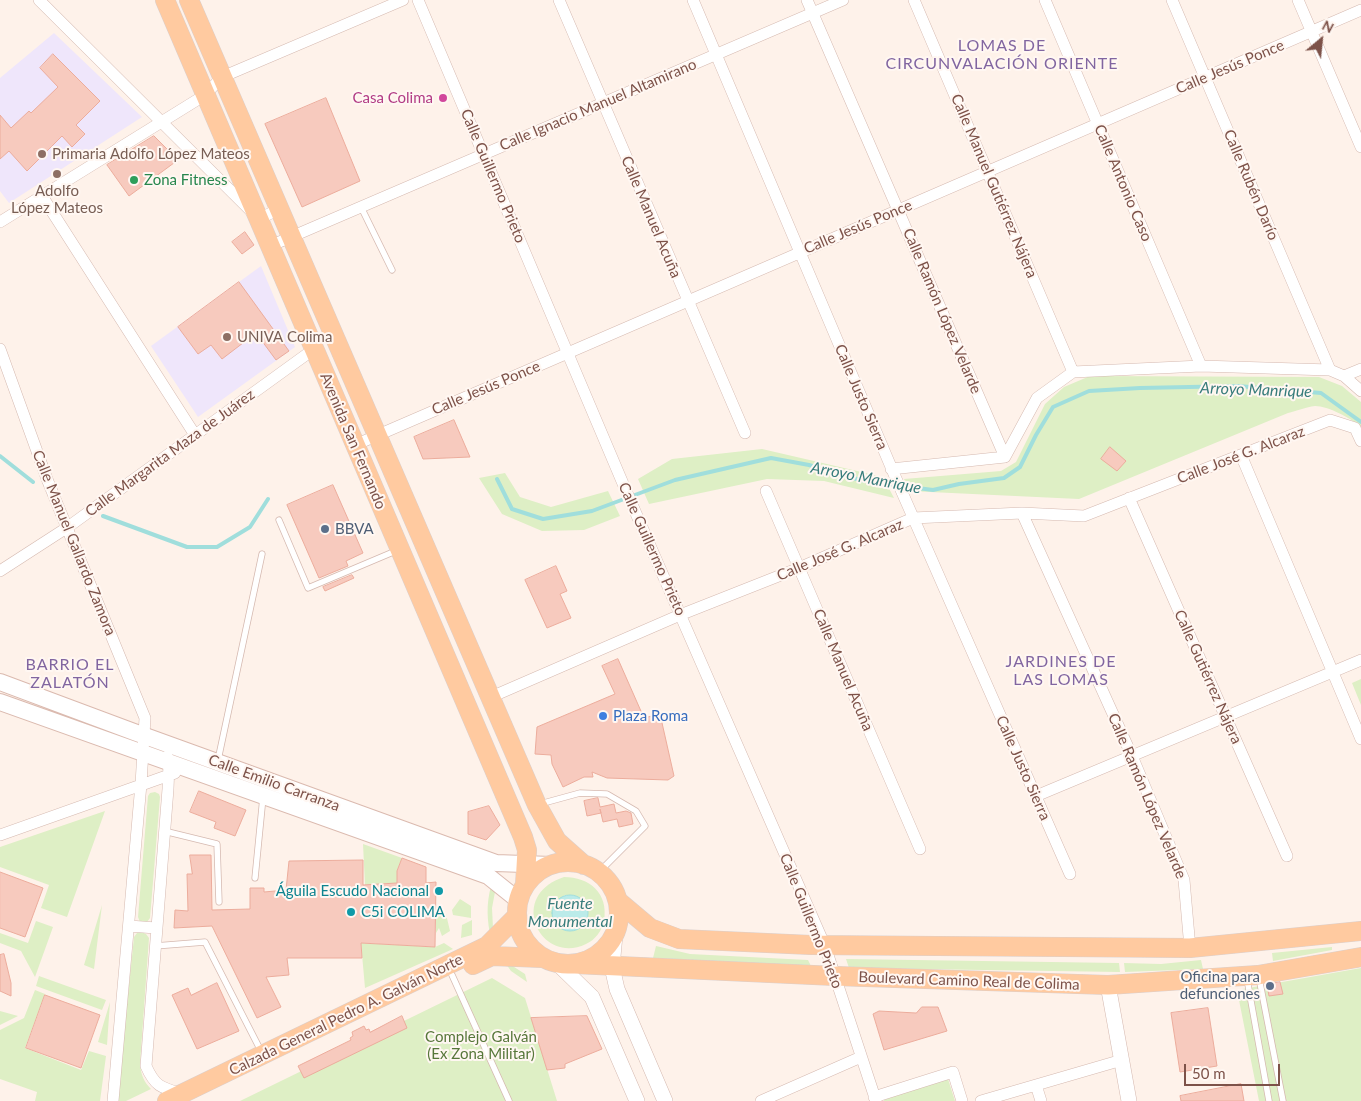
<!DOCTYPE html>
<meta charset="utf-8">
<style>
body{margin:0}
#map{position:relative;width:1361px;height:1101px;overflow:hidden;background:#fef2ea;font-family:Lato,sans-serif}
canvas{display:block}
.north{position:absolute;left:1296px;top:15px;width:50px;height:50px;-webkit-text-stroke:4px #fff7f2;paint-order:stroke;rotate:28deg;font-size:14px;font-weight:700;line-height:20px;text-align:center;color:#7d5249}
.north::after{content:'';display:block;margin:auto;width:18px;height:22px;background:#7d5249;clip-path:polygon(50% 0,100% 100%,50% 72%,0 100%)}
.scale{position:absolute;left:1184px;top:1064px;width:96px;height:22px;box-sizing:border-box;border:2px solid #7d5249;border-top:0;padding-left:6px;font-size:15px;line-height:18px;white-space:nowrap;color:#7d5249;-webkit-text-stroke:4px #fff7f2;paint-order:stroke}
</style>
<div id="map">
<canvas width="1361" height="1101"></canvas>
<div class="north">N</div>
<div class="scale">50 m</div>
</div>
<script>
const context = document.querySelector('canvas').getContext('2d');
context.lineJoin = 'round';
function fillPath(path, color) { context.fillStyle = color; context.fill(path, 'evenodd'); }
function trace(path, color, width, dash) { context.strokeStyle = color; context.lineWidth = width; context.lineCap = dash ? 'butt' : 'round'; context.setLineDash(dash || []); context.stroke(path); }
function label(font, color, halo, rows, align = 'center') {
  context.font = font + ' Lato,sans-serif'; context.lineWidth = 4; context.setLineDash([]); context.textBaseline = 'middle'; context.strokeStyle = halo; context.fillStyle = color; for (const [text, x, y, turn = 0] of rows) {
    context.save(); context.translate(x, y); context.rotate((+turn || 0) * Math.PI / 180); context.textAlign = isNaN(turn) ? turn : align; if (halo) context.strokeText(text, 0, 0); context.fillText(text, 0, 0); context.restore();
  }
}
fillPath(new Path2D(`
 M54,33L142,117L9,203L0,191V78Z
 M261,266L295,347L198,417L151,346Z`), '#efe6fb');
fillPath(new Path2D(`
 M1090,376L1319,377L1342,386L1361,402V427C1351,418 1328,406 1315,406C1306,407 1296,411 1288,413L1079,499L909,491L904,479L1001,471L1016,462L1045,404L1064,387Z
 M762,449L883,477L894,498L824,481L767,479L649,504L638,479L672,459Z
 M505,473L520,497L551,507L608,491L620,516L584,530L542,531L502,514L479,478Z
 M1361,679V705L1352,683Z
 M155,792L159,794L160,797L150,918L147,922H140L138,917L148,796L150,793Z
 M105,811L67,917L41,908L49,885L0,867V847Z
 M363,844L402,858L397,871V883L365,885Z
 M564,877C589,877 609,893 604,921C602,931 595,940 586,944C541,966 506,896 564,877ZM565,895C579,894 588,902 588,916L559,927L553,918L556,901Z
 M491,886L495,892L492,908L493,928L491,939C487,920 486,905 491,886Z
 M460,899L471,906V918L453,915L452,910Z
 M102,905L94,969L84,965Z
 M440,913L446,914L450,931L442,936L439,928L436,933V919Z
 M472,920V935L461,938L462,925Z
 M36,921L53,927L35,977L21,951L0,943V933L28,943Z
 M141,932L146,934L149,938L140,1064C141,1075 144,1082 151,1089L126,1101H117L134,937L137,933Z
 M361,943L435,947L444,943L453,949L365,988Z
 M656,946L690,954L808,960L811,966L653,958Z
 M1332,947V950L1273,961L1272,953Z
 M846,959L1119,963L1120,972L849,968Z
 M1201,960L1203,969L1125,972L1124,963L1161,964Z
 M506,964L511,965L525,974L527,982L511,971Z
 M1361,968V1101H1259L1237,990Z
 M39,976L106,1000L102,1010L36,986Z
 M492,978L525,998L557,1101H240Z
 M35,990L45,994L25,1048L81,1070L89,1051L106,1056L100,1101H35L37,1092L0,1079V1030L24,1018Z
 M110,1002L107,1045L98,1042Z
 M0,1011L18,1016L0,1025Z
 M948,1079L955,1101H884V1099Z`), '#deefc5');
const water = new Path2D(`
 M552 913a18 18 0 1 1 36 0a18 18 0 1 1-36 0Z`);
fillPath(water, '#bbebe9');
trace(water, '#a0dedc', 1);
trace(new Path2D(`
 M0,456L33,482
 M497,479L512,509L543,519L592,511L675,480L771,458L809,465L860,480L895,485
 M902,486L933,490L959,484L1004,478L1020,467L1036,435L1053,407L1089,391L1140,388L1238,386L1321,393L1361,422
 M103,516L187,547H217L250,527L268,499`), '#a0dedc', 4);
const building = new Path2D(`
 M53,54L100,101L76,125L85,134L72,147L62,136L27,171L9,151L0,159V115L11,128L29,111L31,113L58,87L40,68Z
 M326,98L360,181L302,207L265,124Z
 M154,136L178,160L129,196L107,165Z
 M245,232L254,245L242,254L232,242Z
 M239,282L289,351L276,360L256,333L222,359L211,345L198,354L178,327Z
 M454,420L470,457L423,459L414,437Z
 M1110,447L1126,461L1117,471L1101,459Z
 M333,485L363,553L346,561L348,566L319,578L287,505Z
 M556,566L567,591L560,594L571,618L547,628L525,580Z
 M352,575L354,578L325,591L323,587Z
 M618,659L644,718L660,714L674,776L668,780L607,778L592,772L593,777H584L563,787L552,764L551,755L535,754L537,727L615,694L602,666Z
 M199,791L246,810L235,836L214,828L216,822L190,812Z
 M598,798L600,807L614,804L616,813L626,811L631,813L633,824L619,827L617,819L603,822L600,809L601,813L587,816L584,801Z
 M489,806L500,825L486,840L468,834V812Z
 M190,855H211L212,910L250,909V888H264V892L286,890L289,861L363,860V885L397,883V871L402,858L426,867V883L436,882L435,947L361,943L362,958H287L289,975L266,977L281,1007L257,1018L212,926L174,928L175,910L188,911L187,874H192Z
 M0,872L43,888L25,937L0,928Z
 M4,954L11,983V996L0,991V955Z
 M1280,982L1283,994L1269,996L1267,985Z
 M217,983L239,1031L197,1049L172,995L188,988L191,995Z
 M45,995L100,1015L81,1068L26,1048Z
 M922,1007H938L947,1031L884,1050L873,1014L879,1011L916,1013Z
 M1208,1008L1217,1066L1180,1072L1171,1013Z
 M402,1016L407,1028L304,1078L298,1066L351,1040L350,1038L353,1036L352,1032L364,1026L366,1030L369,1029L370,1032Z
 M587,1016L602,1049L565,1064V1068L547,1070L531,1018Z
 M1241,1084L1244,1101H1181L1180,1096Z`);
fillPath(building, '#f7cabe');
trace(building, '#ecac9c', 1);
const service = new Path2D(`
 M361,207L392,270
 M279,520L308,588L398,550
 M218,760L262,554
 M540,804L580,793L607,794L636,811L645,826L599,872
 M164,831L217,844L219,902
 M255,878L263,797
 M155,946L205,942L262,1053
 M452,975L509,1101
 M1259,978L1283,1101
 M1247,979L1269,1101`);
const minor = new Path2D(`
 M39,0L259,219L279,209
 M418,0L624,486L825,946L876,1101
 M559,0L745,433
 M693,0L894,474L1070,874
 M807,0L1005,457
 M914,0L1073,372
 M1045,0L1201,366
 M1172,0L1330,370
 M1298,0L1361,147
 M42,196L195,435
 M0,222L205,95L222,77L403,0
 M270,246L843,0
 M0,349L47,479L145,718L141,784L113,1101
 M1344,376L1361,369
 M355,445L1361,10
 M1241,455L1361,739
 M891,469L1005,457L1037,398L1073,372L1201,366L1330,370L1344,376L1361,391
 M766,491L920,849
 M1129,498L1287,856
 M1022,513L1132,756L1184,880L1190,948
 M0,571L68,527L314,349
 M491,697L680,615L799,568L913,518L1022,513L1084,516L1330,420L1355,428L1361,441
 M167,756L169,764L168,789L146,1066C155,1087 162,1088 183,1094
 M1036,796L1361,660
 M0,835L175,773
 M129,926L156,928
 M1036,1085L1041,1101
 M874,1097L953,1072L962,1101
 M761,1101L861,1057
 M981,1101L1122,1060`);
const tertiary = new Path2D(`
 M615,935L612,967L617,989L665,1101
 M558,964L592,997L637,1101
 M1108,985L1129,1101`);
const secondary = new Path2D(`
 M0,682L134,732L496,863L551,865
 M0,702L488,876L518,900`);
const primary = new Path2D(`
 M165,0L523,837L527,850L525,885
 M189,0L537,805L557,841L584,865
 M517 913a51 51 0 1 1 102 0a51 51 0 1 1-102 0Z
 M618,901L650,928L679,939L811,945L1190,948L1361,931
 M575,964L835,976L1108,985L1258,975L1361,957
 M473,965L492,956L542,958
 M167,1101L487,946L516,917`);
trace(service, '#d5b9b0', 7);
trace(minor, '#d5b9b0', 12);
trace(tertiary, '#d5b9b0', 16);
trace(secondary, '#dbbaaf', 18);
trace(primary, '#dbcfcc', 20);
trace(service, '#fff', 5.5);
trace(minor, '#fff', 11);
trace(tertiary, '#fff', 15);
trace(secondary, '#fff', 16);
trace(primary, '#ffcaa0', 19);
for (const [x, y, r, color] of [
 [443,98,5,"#d1479c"],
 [42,154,5,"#8d6e63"],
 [57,174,5,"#8d6e63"],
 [134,180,5,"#2e9e5b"],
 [227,337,5,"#8d6e63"],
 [325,529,5,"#5c6f8a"],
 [603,716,5,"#3f7fe0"],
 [439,891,5,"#0f9aa8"],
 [351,912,5,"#0f9aa8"],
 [1270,986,5,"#5c6f8a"]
]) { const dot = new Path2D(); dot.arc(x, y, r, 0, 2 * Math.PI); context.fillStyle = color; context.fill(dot); trace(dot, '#fff7f2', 2); }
label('15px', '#7d5249', '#fff7f2', [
 ["Calle Jesús Ponce",1230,67,-23],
 ["Calle Ignacio Manuel Altamirano",598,105,-23],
 ["Calle Guillermo Prieto",493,176,67],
 ["Calle Antonio Caso",1123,183,67],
 ["Calle Rubén Darío",1251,185,67],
 ["Calle Manuel Gutiérrez Nájera",994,186,67],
 ["Calle Manuel Acuña",651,217,67],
 ["Calle Jesús Ponce",858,227,-23],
 ["Calle Ramón López Velarde",942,311,67],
 ["Calle Jesús Ponce",486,388,-23],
 ["Calle Justo Sierra",861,397,67],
 ["Avenida San Fernando",353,441,67],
 ["Calle Margarita Maza de Juárez",170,453,-36],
 ["Calle José G. Alcaraz",1241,455,-21],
 ["Calle Manuel Gallardo Zamora",74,543,68],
 ["Calle Guillermo Prieto",652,549,66],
 ["Calle José G. Alcaraz",840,550,-23],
 ["Calle Manuel Acuña",843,670,67],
 ["Calle Gutiérrez Nájera",1208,677,66],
 ["Calle Justo Sierra",1023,768,66],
 ["Calle Emilio Carranza",274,783,20],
 ["Calle Ramón López Velarde",1147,796,67],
 ["Calle Guillermo Prieto",811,921,68],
 ["Boulevard Camino Real de Colima",969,981,2],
 ["Calzada General Pedro A. Galván Norte",346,1015,-26]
]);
label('15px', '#b23c85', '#fff7f2', [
 ["Casa Colima",433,98]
], 'right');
label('15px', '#785e54', '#fff7f2', [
 ["Primaria Adolfo López Mateos",52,154],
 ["Adolfo",57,191,"center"],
 ["López Mateos",57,208,"center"],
 ["UNIVA Colima",237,337]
], 'left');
label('15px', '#27864d', '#fff7f2', [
 ["Zona Fitness",144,180]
], 'left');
label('15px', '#4e5e75', '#fff7f2', [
 ["BBVA",335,529],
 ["Oficina para",1260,977,"right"],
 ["defunciones",1260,994,"right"]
], 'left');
label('15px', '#366cbe', '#fff7f2', [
 ["Plaza Roma",613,716]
], 'left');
label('15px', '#0d838f', '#fff7f2', [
 ["Águila Escudo Nacional",429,891],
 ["C5i COLIMA",361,912,"left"]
], 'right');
label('15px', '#57773a', '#fff7f2', [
 ["Complejo Galván",481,1037],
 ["(Ex Zona Militar)",481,1054]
]);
context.letterSpacing = '1px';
label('16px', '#8165a0', '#fff7f2', [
 ["LOMAS DE",1002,46],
 ["CIRCUNVALACIÓN ORIENTE",1002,64],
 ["JARDINES DE",1061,662],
 ["LAS LOMAS",1061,680],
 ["BARRIO EL",70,665],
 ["ZALATÓN",70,683]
]);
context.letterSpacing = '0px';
label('italic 16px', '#377c7b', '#fff7f2', [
 ["Arroyo Manrique",1256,390,2],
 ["Arroyo Manrique",866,478,11],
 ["Fuente",570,904],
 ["Monumental",570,922]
]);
</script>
